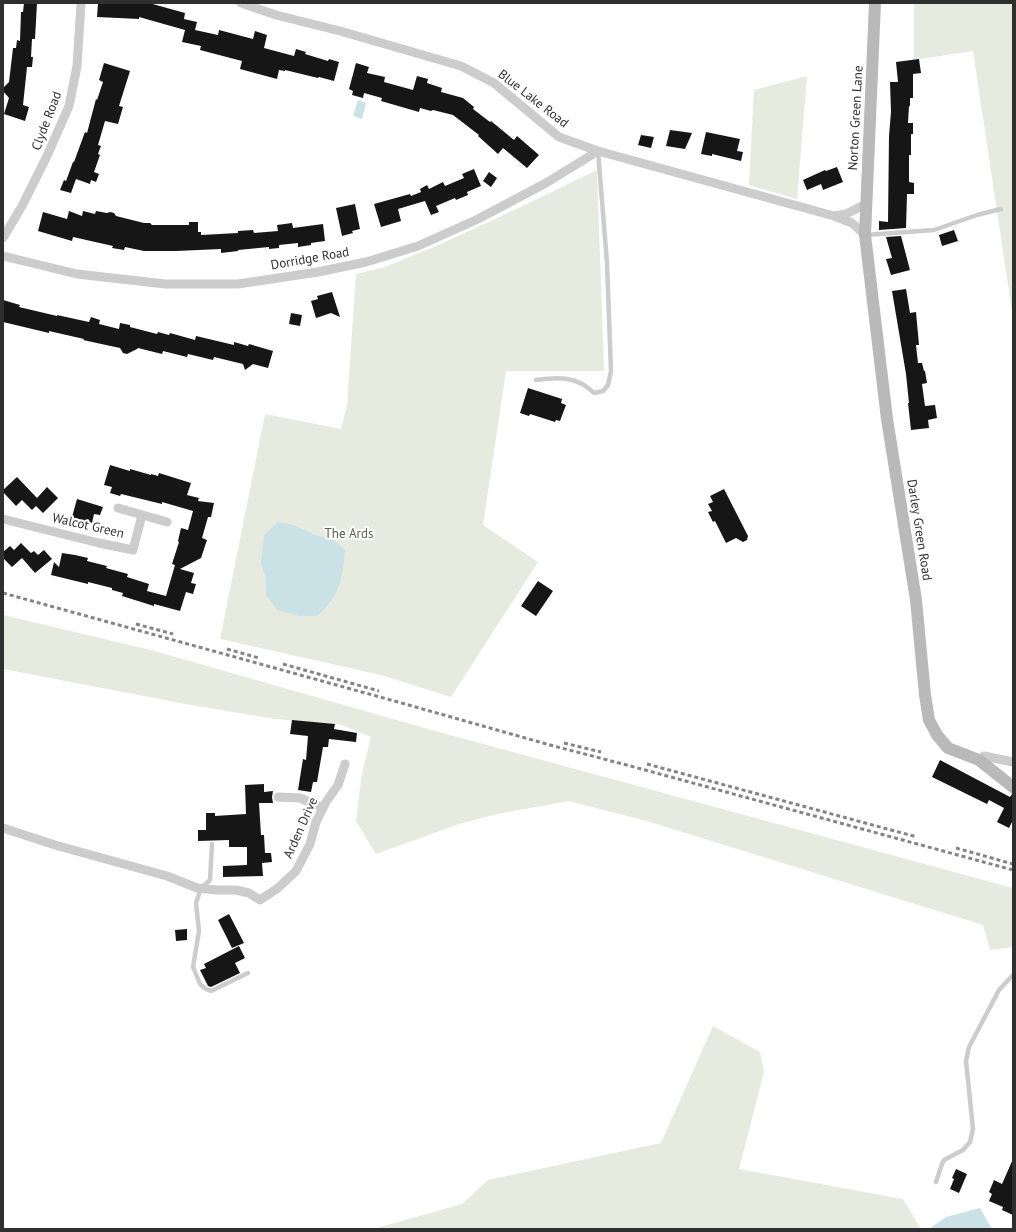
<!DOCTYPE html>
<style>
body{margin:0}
#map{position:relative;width:1016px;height:1232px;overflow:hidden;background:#fff;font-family:"PT Sans",sans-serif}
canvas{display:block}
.frame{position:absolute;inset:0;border:4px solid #2f2f2f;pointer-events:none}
</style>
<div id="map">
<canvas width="1016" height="1232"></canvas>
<div class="frame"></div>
</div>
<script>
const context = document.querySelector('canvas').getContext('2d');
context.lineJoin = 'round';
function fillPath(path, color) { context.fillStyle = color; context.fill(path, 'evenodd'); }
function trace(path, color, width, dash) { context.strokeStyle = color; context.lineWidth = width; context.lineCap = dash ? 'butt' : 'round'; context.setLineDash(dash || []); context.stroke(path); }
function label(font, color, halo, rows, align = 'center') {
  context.font = font + ' "PT Sans",sans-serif'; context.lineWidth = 4; context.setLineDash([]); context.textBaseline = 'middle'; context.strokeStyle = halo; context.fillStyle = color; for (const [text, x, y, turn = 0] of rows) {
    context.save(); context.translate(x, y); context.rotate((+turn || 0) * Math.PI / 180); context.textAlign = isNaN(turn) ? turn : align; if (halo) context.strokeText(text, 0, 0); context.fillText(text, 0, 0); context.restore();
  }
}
fillPath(new Path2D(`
 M914,3H1013V318L973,51L914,60Z
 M807,76L797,199L749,185L754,90Z
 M597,170L604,371H506L483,525L538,562L451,697L381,675L220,639L265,414L341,429L347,405L356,274L385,267L434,247L506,214Z
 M3,615L151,650L428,729L1013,888V947L990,950L983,925L650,822L569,801L497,814L459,824L376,854L356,821L361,779L371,737L339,724L275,719L191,705L3,669Z
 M713,1026L760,1052L764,1072L739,1169L903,1199L921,1229H373L462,1204L488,1180L661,1143Z`), '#e7eade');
fillPath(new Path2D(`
 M358,100L366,103L362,119L353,116Z
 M278,522L294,525L315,535L334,540L345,550C343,579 339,597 317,616H299L277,610L266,595V579L261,563L264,535Z
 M980,1208L992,1229H929L946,1217Z`), '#cae1e6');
fillPath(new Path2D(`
 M24,3H37L35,39H32L31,57H33L32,67H27L23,105L29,107L25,121L4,114L9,98L3,91V88L9,82L13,48H16L17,40L20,41L21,12H23Z
 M98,3H149L185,13L184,19L197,22L195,30L218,35L219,30L253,39L255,31L267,35L264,48L294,56L296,49L306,52L305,54L328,61L329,59L339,62L334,81L319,77L318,78L285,70V71L279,70L277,79L240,69L242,61L200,50L201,46L182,42L185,30L139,17V19L97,17Z
 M919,59L921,73L913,74V98H910V106H909L908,123H913V134H911V155H909V182L914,183V194H907L906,228L879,230V221L888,222L889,136L891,112L890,82H898L896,62Z
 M104,63L130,71L119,106L123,107L118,124L105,121L98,145L101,146L98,154L100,155L94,172L99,174L96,182L91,180L90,184L76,179L71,193L60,190L64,180L66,181L73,162H74L85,132L87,133L96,99L97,100L103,82L99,80Z
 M356,63L369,67L367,73L385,77L384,82L413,90L417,76L428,79L427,83L442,88L441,92L463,98L474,107L473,109L490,122L491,121L514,140L517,136L539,155L527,168L503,148L498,154L478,136L479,135L453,115L433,110L431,111L420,108L419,112L381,101L382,98L364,93L363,98L352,95L353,91L349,89Z
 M670,130L692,133L685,149L666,146Z
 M706,132L740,139L737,151L743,152L741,161L712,154V156L701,154Z
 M641,135L654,137L651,148L638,145Z
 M837,167L843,182L823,190L821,184L807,190L803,180L825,170L826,171Z
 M474,169L481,186L467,192L468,195L456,200L455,198L436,206L439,212L431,215L425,201L398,209L401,221L381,227L374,204L410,194L411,196L421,192L420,189L427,185L429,189L443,182L445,186L464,178L462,174Z
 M489,172L497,178L491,187L483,181Z
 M355,204L360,229L352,231L353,233L342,236L336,208Z
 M69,211L82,216L83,211L95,214L96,211L107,213L110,212L114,213L116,216L144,223H150L152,225H189V222H198V232H201V235L238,233V231L253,230L254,233L278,231L277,225L292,223L293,228L323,224L325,241L311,243V245L298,247V243L279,245V248L269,249V247L238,250V251L221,253V249L176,251H144L125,247L124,250L112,248L113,246L73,237L72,241L38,231L43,212L67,219Z
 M954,230L958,241L942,246L939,235Z
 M901,236L910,270L891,275L886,259L892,258L886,237Z
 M906,289L910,313L916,312L919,345H916L918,363H922L924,371H925L927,383L922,384L925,406L935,405L937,418L928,420L929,428L911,430L908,403H909L906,374L892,291Z
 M332,292L340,317L331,313L316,318L311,301L318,299L317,296Z
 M3,300L20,305L19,307L57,316V315L89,322L91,317L100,320L99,324L119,329L120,323L130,325V327L157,334L158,332L169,335L170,333L195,340L196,336L234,345V342L248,346L249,344L273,351L268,368L253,364L245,370L243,364L214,357L213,360L188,354L187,357L163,351L162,354L138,348L137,349L127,354L123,353L120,348L83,340L84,339L49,331V333L3,322Z
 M291,313L302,315L300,326L289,324Z
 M528,388L562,399L561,403L566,405L560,421L556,420L555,422L530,414L529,416L520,413Z
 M110,465L130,471V469L151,475V474L158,476L159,473L191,483L187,495L199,498L198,501L214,503L211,517H208L202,538L207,540L201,558L180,569L194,573L191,583L196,584L193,594L186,592L180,611L154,604V606L122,596L123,593L112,590V588L88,582V584L51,575L54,562L59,567L62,553L75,555L88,558L87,561L107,566L106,568L128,574L127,577L149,584L147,591L166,596L175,565L172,564L179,542L178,541L181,528L188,530L193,511L162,502V504L121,494L120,496L110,493L112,487L104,485Z
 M17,477L37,498L47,487L58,498L43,513L36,506L32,510L22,500L16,506L3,492V490Z
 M724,489L748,536L747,540L743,542L736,538L726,543L715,521L713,522L708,512L712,511L708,504L713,502L710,496Z
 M77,499L103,507L100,515L94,514L92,523L72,517Z
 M21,543L31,553L34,551L38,555L44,550L52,559L35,573L22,558L12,567L3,558V552L10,546L14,550Z
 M538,581L553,591L536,616L521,606Z
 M292,720L335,724L334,729L357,733L356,742L329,739L328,747H323L317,782H313L311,792L298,790L303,759L306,760L308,736L290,734Z
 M940,760L1010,797L1012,794H1013V820L1009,828L997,822L1004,808L989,800L987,804L932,777Z
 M264,784V792L273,791L272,797L273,803H259L261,835H264L265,853H271L272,862L262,863L263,876L223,877V866L247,865V847H229V840L198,841V830H206V813H215V816L246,814L245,785Z
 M229,914L244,943L232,948L218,920Z
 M187,929V940L176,941L175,930Z
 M239,946L245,958L235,963L240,973L211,987L208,986L200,970L206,968L204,964Z
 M1013,1159V1215L1002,1210L1003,1207L989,1201L992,1194L989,1192L994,1180L1002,1184Z
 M956,1169L967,1174L959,1193L950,1189L954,1179L952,1178Z`), '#161616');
trace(new Path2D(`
 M866,235L934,230L977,215L1001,209
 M536,380C559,377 577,376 594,393L603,391L608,385L611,371L607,263L598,151
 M212,844L210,880L201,888L196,903L199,931L193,967L200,984L206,989L211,991L248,973
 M936,1182L942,1164L944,1160L963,1150L970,1142L973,1129L966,1061L969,1047L999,990L1013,975`), '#ccc', 4.5);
trace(new Path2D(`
 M241,3L276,15L340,31L461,66L494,83L559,137L598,151L834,216L852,223L865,235
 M834,216L846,214L866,204
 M3,238L22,206L47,156L69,106L77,66L81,3
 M3,256L77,274L165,284H238L318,272L366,262L418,246L478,219L546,183L598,151
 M118,508L167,522
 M3,519L99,543L133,550L142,515
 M979,760L984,756L1013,762
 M278,797L300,798L323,808
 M3,828L55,845L167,876L197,888L217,890H236L249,893L260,900L278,888L296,871L310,844L316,822L326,802L338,785L345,764`), '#ccc', 9);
trace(new Path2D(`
 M875,3L865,235L887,419L916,600L925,695L929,720L937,735L948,748L979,760L1013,787`), '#b9b9b9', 12);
trace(new Path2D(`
 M3,593L398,702L550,745L623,764L1013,870
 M136,624L173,634
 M227,649L259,658
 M283,664L379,691
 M564,743L601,752
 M647,764L917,837
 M956,848L1013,864`), '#848484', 3, [4, 3]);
label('13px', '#2f2f2f', '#fff', [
 ["Blue Lake Road",533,99,38],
 ["Norton Green Lane",856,118,-87],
 ["Clyde Road",47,121,-69],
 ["Dorridge Road",310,259,-10],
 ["Walcot Green",88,526,13],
 ["Darley Green Road",919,530,81],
 ["Arden Drive",301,828,-66]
]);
label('13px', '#5a6541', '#fff', [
 ["The Ards",349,534]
]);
</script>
